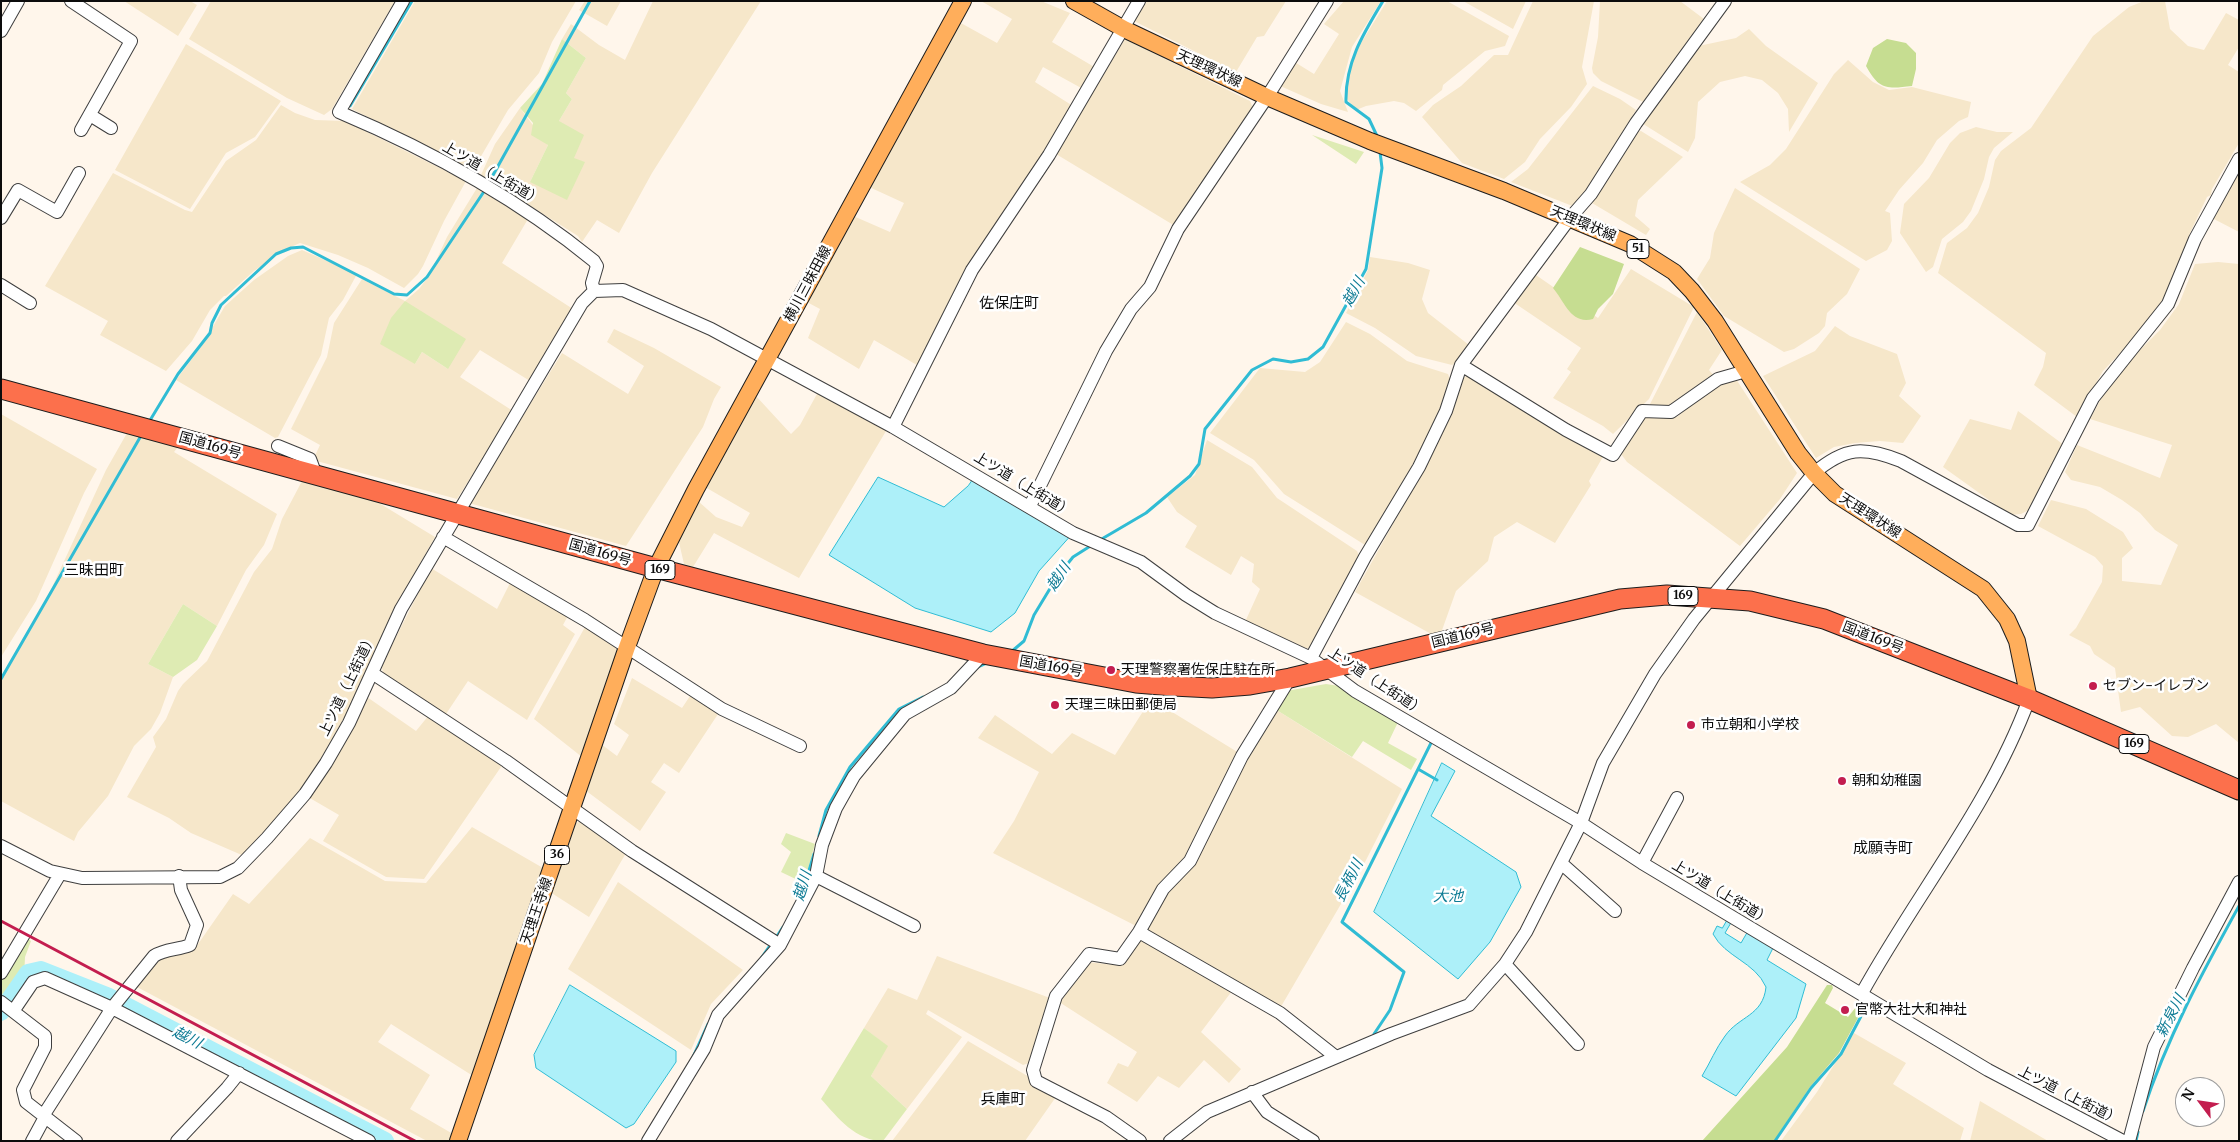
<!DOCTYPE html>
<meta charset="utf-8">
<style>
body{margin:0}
#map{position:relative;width:2240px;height:1142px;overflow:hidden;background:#fff6eb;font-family:Merriweather,serif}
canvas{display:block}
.frame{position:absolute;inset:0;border:2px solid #0c0c0c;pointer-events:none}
.north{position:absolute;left:2175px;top:1077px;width:50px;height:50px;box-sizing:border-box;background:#fff;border:1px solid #9e9e9e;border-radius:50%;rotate:301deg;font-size:14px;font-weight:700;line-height:20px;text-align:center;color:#0c0c0c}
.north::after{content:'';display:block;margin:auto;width:18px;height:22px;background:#c31d4f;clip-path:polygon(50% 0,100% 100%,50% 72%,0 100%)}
</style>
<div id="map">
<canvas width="2240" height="1142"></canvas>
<div class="frame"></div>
<div class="north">N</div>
</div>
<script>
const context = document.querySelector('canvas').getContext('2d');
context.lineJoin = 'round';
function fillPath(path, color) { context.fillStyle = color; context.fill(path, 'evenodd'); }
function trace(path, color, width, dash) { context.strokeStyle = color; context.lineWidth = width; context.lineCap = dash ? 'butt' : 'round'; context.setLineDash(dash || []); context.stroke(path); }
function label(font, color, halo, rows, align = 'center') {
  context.font = font + ' Merriweather,"Noto Sans JP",serif'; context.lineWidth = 5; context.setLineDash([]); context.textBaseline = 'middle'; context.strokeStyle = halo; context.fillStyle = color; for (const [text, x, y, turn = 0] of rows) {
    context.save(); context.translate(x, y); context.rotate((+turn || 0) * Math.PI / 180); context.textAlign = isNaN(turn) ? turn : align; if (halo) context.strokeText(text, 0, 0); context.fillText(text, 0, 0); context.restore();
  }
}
fillPath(new Path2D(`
 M124,1H190L197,5L178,36Z
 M211,1H395L332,109L324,115L287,98L189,39Z
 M415,1H576L552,42L539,73L508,110L473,170L352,109Z
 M585,1H621L607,26L579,10Z
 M653,1H761L652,173L619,233L597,220L582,242L578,236L481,175L495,144L520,108L548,145L530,182L584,162L574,159L559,121L572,99L566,93L586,58L562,39L571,24L599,45L625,60Z
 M981,1H1041L1070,13L1052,42L1096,68L1083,89L1043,67L1035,82L1073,106L922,368L874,340L859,369L808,338L820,309L805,301L851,215L890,232L904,203L867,186L959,22L997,43L1012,19Z
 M1147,1H1286L1264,36L1257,37L1236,72L1134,21Z
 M1344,1H1381L1352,47L1340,91L1348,112L1321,104L1278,85L1293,61L1314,74L1339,34L1324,24Z
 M1387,1H1447L1509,36L1505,46L1485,51L1443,85L1442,90L1416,111L1404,103L1394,101L1366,106L1356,110L1347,99L1345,90L1356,51Z
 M1463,1H1526L1513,29Z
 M1533,1H1594L1582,67L1587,84L1571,107L1540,139L1525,162L1504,179L1462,163L1422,117L1433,105L1461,86L1494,55H1508Z
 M1600,1H1680L1704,19L1643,102L1601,81L1593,73L1592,68L1598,37Z
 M2144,1H2165L2170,29L2188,46L2204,50L2226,13L2239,20V47L2228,65L2239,72V143L2212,189L2211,195L2207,197L2190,233L2166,301L2144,328L2103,371L2077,417L2034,385L2043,367L2046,353L1938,273L1947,243L1967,228L1978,213L1989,187L1995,160L2001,151L2031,128L2093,36L2129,7Z
 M1749,29L1766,46L1818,83L1789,132L1788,109L1778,93L1762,80L1745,76L1720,82L1698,102L1695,138L1688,152L1640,122L1694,47L1736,38Z
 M1125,39L1250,101L1253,108L1175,226L1056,154Z
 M186,44L281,101L255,137L226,153L190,209L115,170Z
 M1848,60L1873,82L1889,90L1912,87L1971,102L1968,117L1959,121L1937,140L1923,163L1899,190L1885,211L1890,213L1892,241L1887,250L1866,261L1740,182L1770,165L1786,149L1834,74Z
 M1593,86L1620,99L1636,110L1582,199L1575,207L1511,182L1528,169Z
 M281,105L295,113L315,120L345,121L466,181L444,221L423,266L418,274L404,288L368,268L338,255L300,243L284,250L254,271L226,296H224L210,310L192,341L166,371L100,335L108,321L45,286L113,173L185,210L192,212L226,161L256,140Z
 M1976,127L1997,132H2013L1994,148L1989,157L1984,179L1971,211L1963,222L1942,239L1933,267L1926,272L1900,233L1904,204L1929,178L1950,143L1960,133Z
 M1641,131L1683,157L1638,200L1635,216L1650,229L1646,235L1592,203L1634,133Z
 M2239,169V232L2212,218Z
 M477,188L528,219L502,263L576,311L530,381L480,350L460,377L513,411L457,499L313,460L320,445L291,429L327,357L334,323L362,279L405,301L419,289L429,276L447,237ZM405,301L448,369L422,352L415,364Z
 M1735,188L1860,269L1847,294L1827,313L1825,326L1819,333L1794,349L1784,352L1724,316L1697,279L1710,258L1714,233Z
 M302,250L357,274L343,300L329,318L321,355L278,437L275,438L176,380L201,347L225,306L254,280L288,256Z
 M1370,257L1408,263L1430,270L1422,299L1428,313L1469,345L1459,361L1452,365L1416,356L1375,328L1346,313L1368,270Z
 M2218,262L2239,264V743L2216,724L2188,737L2172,736L2140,707L2121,712L2115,668L2094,654L2090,646L2069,635L2076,628L2102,582L2103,566L2095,557L2038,526L2051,500L2086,509L2123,532L2133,548L2122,558V581L2161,585L2178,545L2155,530L2140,513L2122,500L2100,487L2071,480L2065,472L2077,445L2160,478L2172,445L2090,419L2106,390L2123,367L2160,330L2179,304L2195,264Z
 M1631,269L1694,307L1649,399L1613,434L1603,426L1553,398L1571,372L1567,369L1581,348L1513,302L1533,273L1598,318Z
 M1697,312L1722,350L1709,370L1715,377L1673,408H1648Z
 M1346,322L1370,334L1407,361L1448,374L1450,379L1436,419L1418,458L1365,545L1284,494L1254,460L1210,433L1260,368L1305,372L1320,362Z
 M1835,326L1850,336L1897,354L1906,383L1899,396L1921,416L1903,443L1880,441L1855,443L1834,447L1816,458L1763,376L1815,351Z
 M614,329L654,348L721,387L714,399L703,427L626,546L469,503L562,353L628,394L644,366L607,342Z
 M1469,374L1604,455L1589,481L1591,485L1555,543L1517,522L1494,537L1488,561L1456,591L1441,633L1433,635L1355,592L1426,465L1462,379Z
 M1736,379L1797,473L1780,499L1740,546L1627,462L1621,454L1641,418L1677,417L1712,388L1730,380Z
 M818,392L886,431L799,578L714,533L693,567L684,564L678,538L698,501L716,517L742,527L750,513L705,487L756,396L791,434L800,425Z
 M2018,411L2064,445L2031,509L2021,514L2010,515L1943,467L1970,419L2011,430Z
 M1,414L97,469L84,493L36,601L1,657Z
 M127,433L178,447L174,452L277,514L264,545L246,570L217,626L183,604L148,664L173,677L160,713L151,729L134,746L108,796L78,832L74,841L1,801V677L48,596L106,470Z
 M1207,440L1252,467L1277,498L1357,551L1359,556L1313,646L1305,649L1245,622L1260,589L1252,582L1254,564L1241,556L1231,575L1185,547L1197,526L1177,512L1167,497L1195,475Z
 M302,481L374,500L435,537L401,597L345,716L314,771L279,817L244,856L191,833L169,818L127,797L156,747L153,737L166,719L178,691L183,684L207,661L254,572L272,549L282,519Z
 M431,568L497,609L512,579L570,612L563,625L575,634L527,720L468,681L446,714L383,675L382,666L390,649Z
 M585,627L619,647L582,757L534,719Z
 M632,678L682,708L692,693L720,711L679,773L664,763L651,782L666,792L640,831L585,790L601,744L617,756L629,735L614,724Z
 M367,697L416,731L429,715L503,764L424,879L386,877L323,841L339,815L308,797Z
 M1151,699L1239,753L1184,861L1140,928L993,853L1014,821L1039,772L978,738L995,715L1052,754L1072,733L1115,755Z
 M1275,709L1402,789L1362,868L1279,1010L1147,931L1167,891Z
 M582,821L626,853L589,917L550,892L573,824Z
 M472,827L543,868L473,1076L391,1024L378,1042L430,1075L410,1109L453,1134L450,1141H427L137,987L147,973L164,956L187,953L196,947L233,894L249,904L310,838L385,881L426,883Z
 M618,882L743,970L711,1004L691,1050L568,969Z
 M1143,936L1232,991L1201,1032L1241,1069L1229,1083L1204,1060L1179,1088L1158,1076L1137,1102L1107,1083L1118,1063L1128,1067L1137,1052L1056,1000L1087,962L1114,965L1122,963Z
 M937,956L1050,998L1044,1012L1037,1051L1029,1063L1023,1065L928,1010L926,1014L962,1037L907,1109L871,1076L887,1046L864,1028L888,988L917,1000Z
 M1854,1033L1906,1063L1893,1084L1964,1128L1960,1141H1781L1817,1092Z
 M968,1041L1058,1094L1025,1141H892Z
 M1980,1101L2048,1141H1970Z`), '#f6e7ca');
fillPath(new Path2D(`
 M562,39L586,58L566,93L572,99L559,121L584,135L574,158L585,162L567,200L530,182L548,145L531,135L533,123L520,108L542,84Z
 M1312,135L1364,152L1356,164Z
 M405,301L466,339L448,369L422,352L415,364L380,344L391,318Z
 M183,604L217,626L197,660L173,677L148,664Z
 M1326,684L1339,686L1399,720L1388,743L1417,759L1411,770L1363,741L1352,757L1275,709L1286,691Z
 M786,833L815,844L804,883L781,872L791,852L781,844Z
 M24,936L31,941L25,957L24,978L6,1005L1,1002V973Z
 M864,1028L888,1046L871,1076L907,1109L883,1141C856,1141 838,1118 821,1099Z`), '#deebb3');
fillPath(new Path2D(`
 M1887,39L1906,43L1916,53V69L1912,86C1887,89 1879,90 1866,66L1873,48Z
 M1580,247L1624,264L1613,294L1598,309L1593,319C1571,325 1565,302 1553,288Z
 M1827,985H1832L1833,988L1825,1003L1848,1017L1860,1002L1865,1005L1839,1053L1810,1087L1774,1141H1702L1787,1047Z`), '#c6dd91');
const water = new Path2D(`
 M976,475L1073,533L1039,571L1015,613L991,632L915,608L829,555L878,477L944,507L968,486Z
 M1442,763L1455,771L1431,816L1516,872L1521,887L1490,942L1458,979L1374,912Z
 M1728,919L1732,921L1725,933L1741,943L1748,931L1774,946L1767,960L1806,984L1796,1018L1736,1096L1702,1076C1710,1063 1716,1048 1725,1036C1739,1016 1763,1016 1766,987C1755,962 1725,957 1713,934L1717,926L1722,928Z
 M570,985L676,1051V1062L634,1124L626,1128L536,1068L534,1055Z`);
fillPath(water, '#adf0f9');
trace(water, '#30bcd4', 1);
trace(new Path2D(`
 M350,106L412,1
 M1378,138L1369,119L1346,102C1345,63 1363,34 1383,1
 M488,184L590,1
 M149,422L178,374L210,333L212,323L221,305L276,254L291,248L303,247L394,294L407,295L427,277L485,190
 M1100,540L1146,513L1190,476L1199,464L1205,429L1252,370L1273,359L1291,362L1308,359L1323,347L1366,269L1382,168L1380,152
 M1011,652L1024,641L1034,615L1057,577L1073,557L1092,545
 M976,668L989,662
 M1,679L142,434
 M1418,769L1437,780
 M819,836L826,810L850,767L899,709L923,697
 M804,887L814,854
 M775,939L783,927
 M762,957L771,944
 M1374,1034L1390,1010L1404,972L1342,922L1431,743
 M693,1057L708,1024
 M2143,1111C2167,1038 2202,973 2239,906
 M1775,1141L1811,1088L1841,1054L1868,1003
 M2136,1141L2138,1132`), '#30bcd4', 3);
trace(new Path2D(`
 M1,1012L28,973L41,970L107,996L385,1141`), '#adf0f9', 18);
const minor = new Path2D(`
 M71,1L131,41L81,130
 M403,1L339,112C429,150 518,199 594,261L597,266L592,283L594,291L623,290L711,329L893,427L1073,533L1141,562L1186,595L1215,613L1311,658L1355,691L1581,823L1642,863L1988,1070L2123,1141
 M1,31L18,1
 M90,115L111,128
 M1,218L18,190L57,212L79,173
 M1,285L30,303
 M1461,365L1566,430L1613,455L1642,411L1671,412L1718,379L1746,371
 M893,427L972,270L1049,155L1139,1
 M278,446L310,459L313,467L311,474
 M1030,506L1106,351L1131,309L1150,287L1178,229L1267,97L1327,1
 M443,537L585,620L722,709L800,746
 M1311,658L1365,557L1419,467L1446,411L1461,365L1570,218L1591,194L1636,123L1725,1
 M372,673L506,761L632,851L780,945
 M1,846L50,871L82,878L220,877L238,868L267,838L305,794L326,763L349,723L401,609L582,303L594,291
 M1561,863L1615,911
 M1642,863L1677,798
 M816,876L914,926
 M1139,932L1280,1013L1336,1057
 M1505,964L1578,1044
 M1,973L60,874
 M1862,993C1916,895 1990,805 2029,699
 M1,1002L45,1036V1047L23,1090L26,1102L76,1141
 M14,1010L33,982L45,978L112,1008L369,1141
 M1252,1092L1267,1112L1313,1141
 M43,1116L112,1008L154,956C165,949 178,950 190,945L197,925L181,890L179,876
 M32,1141L45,1117
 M177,1141L227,1088L239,1073
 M648,1141L704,1049L718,1015L780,945L816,876L822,845L836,808L854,776L905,714L951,688L983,654
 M1140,1141L1106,1117L1036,1081L1033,1070L1056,996L1089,954L1120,959L1139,932L1163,889L1190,861L1242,756L1290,678
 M1170,1141L1207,1112L1391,1034L1469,1005L1505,964L1526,932L1581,823L1603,763L1655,674L1694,619L1814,473C1845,447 1863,446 1901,461L2018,525H2028L2093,398L2168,304L2195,239L2239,159
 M2129,1141L2154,1047L2193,968L2239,882`);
const major = new Path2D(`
 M1074,1L1124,29L1267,97L1370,141L1504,191L1630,244L1674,272L1692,291L1715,321L1798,453L1814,473L1835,494L1983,589L2007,619L2017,641L2029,699
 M458,1141L627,647L656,568L696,489L963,1`);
const highway = new Path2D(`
 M1,389L656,568L983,654L1136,683L1173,686L1212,688L1250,685L1290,678L1620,599L1667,595L1750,601L1824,619L2029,699L2239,790`);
trace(minor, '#3f3f3f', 14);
trace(major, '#1d1d1d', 18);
trace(highway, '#1d1d1d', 21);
trace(minor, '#fff', 12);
trace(major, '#ffae5b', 16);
trace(highway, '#fc704c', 19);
trace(new Path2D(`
 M1,921L415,1141`), '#c31d4f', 3);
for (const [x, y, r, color] of [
 [1111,670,5,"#c31d4f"],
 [2093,686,5,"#c31d4f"],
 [1055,705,5,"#c31d4f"],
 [1691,725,5,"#c31d4f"],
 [1842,781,5,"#c31d4f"],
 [1845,1010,5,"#c31d4f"]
]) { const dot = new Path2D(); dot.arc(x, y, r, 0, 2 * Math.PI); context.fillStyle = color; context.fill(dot); trace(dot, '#fff', 2); }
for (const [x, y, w] of [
 [1638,249,22],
 [660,570,30],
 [1683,596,30],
 [2134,744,30],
 [557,855,25]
]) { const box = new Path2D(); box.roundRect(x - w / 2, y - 9.5, w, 19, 4); context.fillStyle = '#fff'; context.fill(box); trace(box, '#0c0c0c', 1); }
label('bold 12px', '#0c0c0c', null, [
 ["51",1638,249],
 ["169",660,570],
 ["169",1683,596],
 ["169",2134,744],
 ["36",557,855]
]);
label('14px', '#0c0c0c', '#fff', [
 ["天理環状線",1209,69,25],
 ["上ツ道（上街道）",492,174,30],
 ["天理環状線",1583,224,23],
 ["横川三昧田線",808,284,-62],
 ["国道169号",210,446,16],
 ["上ツ道（上街道）",1023,485,31],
 ["天理環状線",1870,516,33],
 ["国道169号",600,553,16],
 ["国道169号",1463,636,-14],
 ["国道169号",1873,638,21],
 ["国道169号",1051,667,10],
 ["上ツ道（上街道）",1376,682,33],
 ["上ツ道（上街道）",348,685,-64],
 ["上ツ道（上街道）",1721,893,31],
 ["天理王寺線",537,911,-71],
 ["上ツ道（上街道）",2069,1096,27]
]);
label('14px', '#0c0c0c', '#fff', [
 ["天理警察署佐保庄駐在所",1121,670],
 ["セブン-イレブン",2103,686],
 ["天理三昧田郵便局",1065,705],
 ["市立朝和小学校",1701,725],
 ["朝和幼稚園",1852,781],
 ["官幣大社大和神社",1855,1010]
], 'left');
label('italic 15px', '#0f7c95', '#fff', [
 ["越川",1354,292,-61],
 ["越川",1059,577,-56],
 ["長柄川",1349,881,-63],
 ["越川",803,886,-73],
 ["大池",1448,897],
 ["新泉川",2171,1016,-63],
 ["越川",187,1038,27]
]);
label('15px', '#0c0c0c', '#fff', [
 ["佐保庄町",1009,304],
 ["三昧田町",94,571],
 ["成願寺町",1883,849],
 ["兵庫町",1003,1100]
]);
</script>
